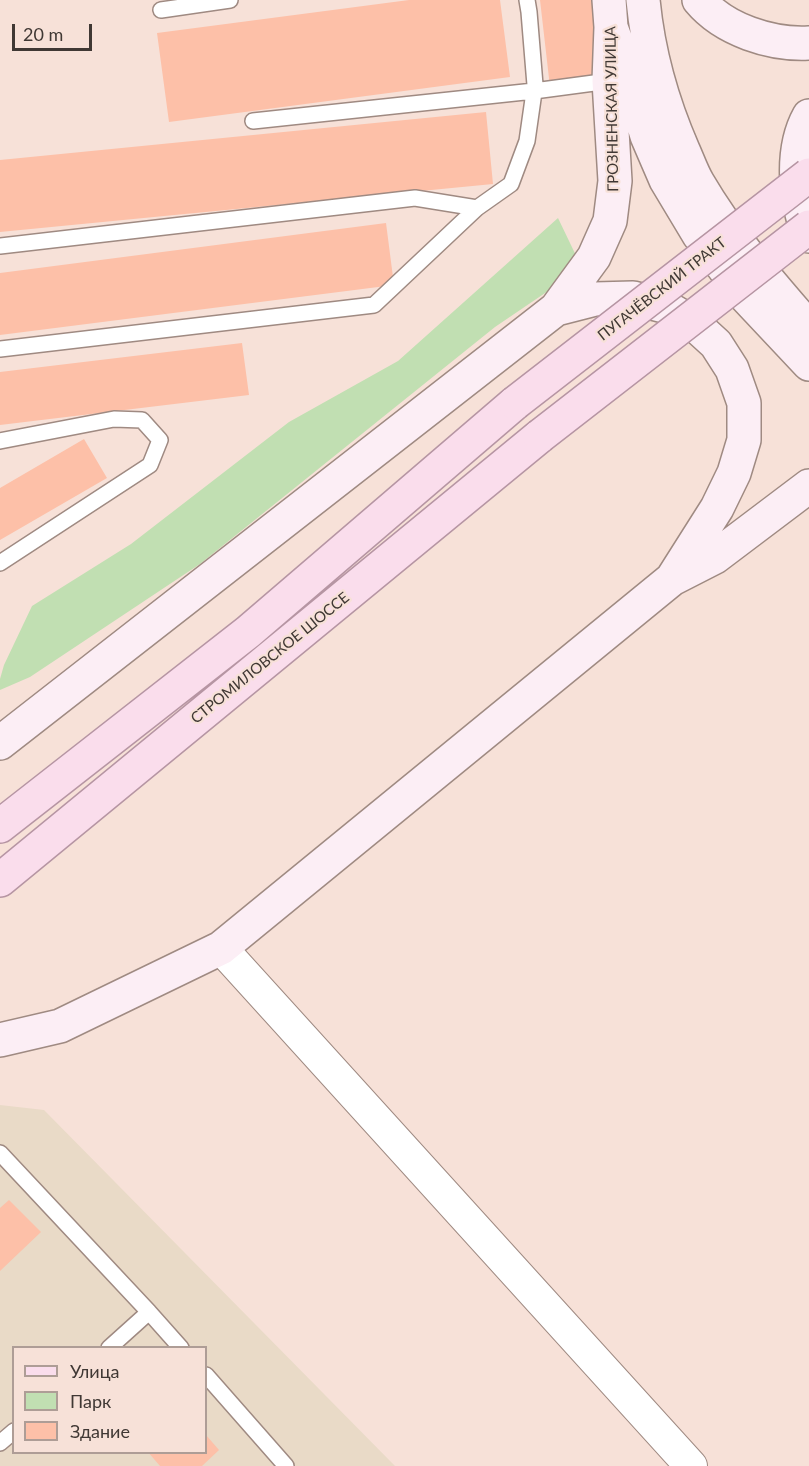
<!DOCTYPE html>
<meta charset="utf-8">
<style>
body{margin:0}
#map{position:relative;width:809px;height:1466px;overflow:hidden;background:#f7e1d8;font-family:Lato,sans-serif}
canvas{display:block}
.legend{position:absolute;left:12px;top:1346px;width:195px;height:108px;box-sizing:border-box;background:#f7e1d8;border:2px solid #ae9d96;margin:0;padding:8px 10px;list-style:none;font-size:18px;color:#403834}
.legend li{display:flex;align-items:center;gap:12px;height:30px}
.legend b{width:30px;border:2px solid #ae9d96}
.scale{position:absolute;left:12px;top:24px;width:80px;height:27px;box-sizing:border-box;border:3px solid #403834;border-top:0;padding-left:8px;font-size:18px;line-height:21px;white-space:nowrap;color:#403834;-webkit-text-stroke:4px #f7e1d8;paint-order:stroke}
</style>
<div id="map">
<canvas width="809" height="1466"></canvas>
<ul class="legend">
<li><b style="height:8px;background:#faddec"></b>Улица</li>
<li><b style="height:16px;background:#c1dfb2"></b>Парк</li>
<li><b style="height:16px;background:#fdc0a8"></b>Здание</li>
</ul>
<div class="scale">20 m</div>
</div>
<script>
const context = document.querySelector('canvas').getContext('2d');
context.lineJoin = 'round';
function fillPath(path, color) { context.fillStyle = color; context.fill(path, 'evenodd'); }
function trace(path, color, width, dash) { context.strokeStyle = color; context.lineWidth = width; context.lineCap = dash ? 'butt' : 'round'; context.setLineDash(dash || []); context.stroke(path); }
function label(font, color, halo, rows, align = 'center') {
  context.font = font + ' Lato,sans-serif'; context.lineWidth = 4.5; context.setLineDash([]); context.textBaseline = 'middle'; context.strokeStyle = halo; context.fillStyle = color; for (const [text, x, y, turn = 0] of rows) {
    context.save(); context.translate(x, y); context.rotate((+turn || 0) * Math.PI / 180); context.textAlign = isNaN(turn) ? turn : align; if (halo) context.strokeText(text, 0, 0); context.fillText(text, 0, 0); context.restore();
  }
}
fillPath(new Path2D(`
 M0,1105L44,1110L395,1466H0ZM14,1348H206V1452H14Z`), '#e9dac7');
fillPath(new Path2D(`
 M558,218L582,268L495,327L200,564L30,677L0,690V679L4,665L32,606L131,544L289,422L398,361Z`), '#c1dfb2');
fillPath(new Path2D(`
 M409,0H500L510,77L169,122L157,33Z
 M540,0H595L604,81L550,87Z
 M486,112L493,184L0,232V160Z
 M386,223L394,285L0,335V273Z
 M242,343L249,395L0,425V372Z
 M84,439L107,478L0,540V488Z
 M9,1200L41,1232L0,1271V1208Z
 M206,1435L219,1450L202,1466H160L148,1452H206Z`), '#fdc0a8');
const service = new Path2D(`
 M161,10L230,0
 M253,121L534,91L609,81
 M0,246L415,198L477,208
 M0,349L374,305L477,208L511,184L527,141L535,85L529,12L527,0
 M0,441L114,419L142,420L160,440L150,465L0,563
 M0,1153L149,1312L109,1348
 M149,1312L181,1348
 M206,1375L286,1466
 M0,1443L14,1431`);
const minor = new Path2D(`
 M221,948L691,1466`);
const secondary = new Path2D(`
 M643,0C648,52 662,102 683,150C688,161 692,173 698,183C729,236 769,282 809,328
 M699,0C724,30 771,45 809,43
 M611,27L629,77L647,136L666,180L699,235L746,297L809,364
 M809,116C790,150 795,201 809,236
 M556,309L594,257L610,221L615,181L609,81L611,27L609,0
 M0,743L556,309L595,299L633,298L664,306L693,323L716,344L732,369L744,403V440L734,473L717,508L672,579
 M0,1040L60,1026L221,948L672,579L715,557L809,486`);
const primary = new Path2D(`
 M0,826L248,632L515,403
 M0,880L540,436`);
trace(service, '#9f8a82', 18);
trace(minor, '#9f8a82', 34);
trace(secondary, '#9f8a82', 36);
trace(primary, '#b695a3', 36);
trace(service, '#fff', 15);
trace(minor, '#fff', 32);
trace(secondary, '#fceef5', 33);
trace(primary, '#faddec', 33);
const primaryBridge = new Path2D(`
 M515,403L809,175
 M540,436L809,227`);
trace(primaryBridge, '#b695a3', 36, []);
trace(primaryBridge, '#faddec', 33);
label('15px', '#403834', '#f7e1d8', [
 ["ГРОЗНЕНСКАЯ УЛИЦА",612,109,-91],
 ["ПУГАЧЁВСКИЙ ТРАКТ",662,289,-38],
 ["СТРОМИЛОВСКОЕ ШОССЕ",270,658,-39]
]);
</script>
